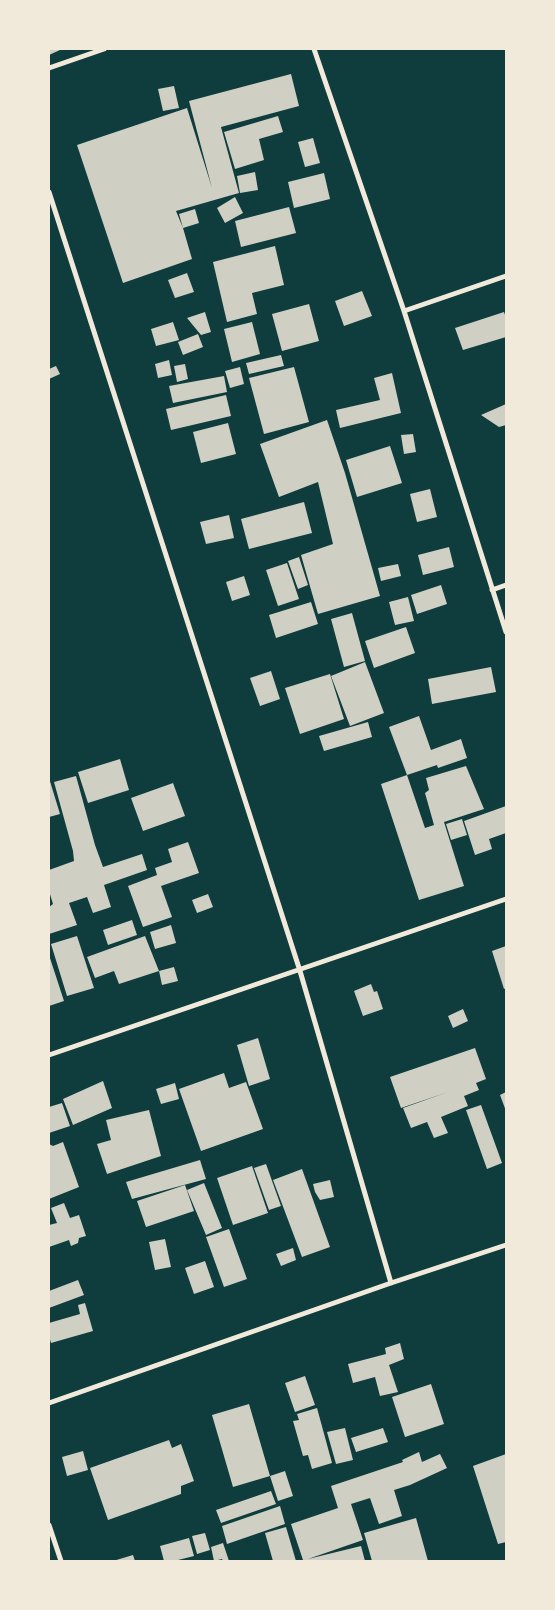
<!DOCTYPE html>
<style>
body{margin:0}
#map{position:relative;width:555px;height:1610px;overflow:hidden;background:#0f3d3e;font-family:Raleway,sans-serif}
canvas{display:block}
.frame{position:absolute;inset:0;border:50px solid #f1e9da;pointer-events:none}
</style>
<div id="map">
<canvas width="555" height="1610"></canvas>
<div class="frame"></div>
</div>
<script>
const context = document.querySelector('canvas').getContext('2d');
context.lineJoin = 'round';
function fillPath(path, color) { context.fillStyle = color; context.fill(path, 'evenodd'); }
function trace(path, color, width, dash) { context.strokeStyle = color; context.lineWidth = width; context.lineCap = dash ? 'butt' : 'round'; context.setLineDash(dash || []); context.stroke(path); }
fillPath(new Path2D(`
 M49,49H59L60,50L49,55Z
 M291,74L299,106L221,127L239,193L176,211L183,228L192,259L123,283L77,145L187,108L212,188L189,101Z
 M174,86L179,108L163,111L158,89Z
 M278,116L283,132L259,139L264,160L235,169L224,132Z
 M313,138L320,163L305,167L298,142Z
 M255,172L258,190L240,193L237,176Z
 M324,173L330,199L294,208L288,182Z
 M235,197L243,213L225,223L217,208Z
 M289,207L296,233L241,247L235,221Z
 M195,209L199,223L183,228L179,214Z
 M275,246L284,285L252,293L257,314L227,322L213,262Z
 M187,273L194,292L175,298L168,280Z
 M362,291L372,316L344,326L335,301Z
 M309,304L319,341L282,351L272,314Z
 M205,312L211,332L201,335L187,318Z
 M504,312L506,318V337L463,350L455,328Z
 M173,322L179,340L156,346L151,329Z
 M252,322L260,354L232,362L224,329Z
 M198,334L203,347L183,355L178,342Z
 M281,355L284,366L249,374L246,363Z
 M169,360L172,375L158,378L155,364Z
 M185,364L188,379L177,382L174,366Z
 M56,366L60,374L49,379V369Z
 M240,367L244,384L230,388L225,371Z
 M294,367L309,422L264,434L249,378Z
 M392,373L401,413L340,428L336,410L380,400L374,378Z
 M224,376L227,392L173,403L169,386Z
 M226,395L231,416L171,430L166,409Z
 M506,404V425L499,427L481,415Z
 M327,420L345,473L380,596L318,614L301,555L333,544L318,482L279,497L260,444Z
 M228,423L236,454L201,463L193,432Z
 M413,434L416,452L404,454L401,435Z
 M390,446L402,483L357,497L346,460Z
 M430,489L437,517L417,522L410,494Z
 M304,502L312,533L249,549L241,519Z
 M229,515L234,538L206,544L200,522Z
 M449,547L454,567L423,575L418,555Z
 M299,557L308,585L298,589L288,561Z
 M287,563L299,599L278,606L266,570Z
 M398,564L401,576L381,581L378,568Z
 M244,576L250,595L232,601L226,582Z
 M441,585L447,604L417,614L411,595Z
 M408,597L414,621L395,625L389,602Z
 M311,602L318,624L276,638L269,615Z
 M352,613L365,661L344,667L331,619Z
 M406,627L415,653L374,668L365,641Z
 M365,662L384,713L350,726L331,676Z
 M491,667L496,692L432,704L428,679Z
 M271,671L280,699L260,706L250,678Z
 M330,674L344,719L300,734L285,688Z
 M419,716L431,750L461,739L467,758L438,768L437,765L407,775L389,727Z
 M368,722L372,737L324,751L319,736Z
 M120,759L129,790L88,803L78,772Z
 M466,766L484,809L444,822L464,886L419,900L381,784L407,775L425,828L434,825L425,793L429,790L426,778Z
 M76,776L95,845L103,867L142,854L147,870L104,885L111,907L93,913L87,897L69,903L77,925L49,934V907L53,904L49,891V870L74,861L73,851L54,782Z
 M49,778L60,814L49,817Z
 M173,783L185,816L143,831L131,798Z
 M506,806V833L489,839L492,849L475,855L464,821Z
 M462,819L467,835L451,840L446,824Z
 M188,842L199,873L161,886L172,917L143,927L128,886L157,875L155,868L172,862L168,849Z
 M208,894L213,907L197,913L192,900Z
 M132,920L137,935L108,945L103,930Z
 M171,925L176,943L155,949L150,932Z
 M77,936L94,988L67,996L51,944Z
 M145,936L159,971L119,984L114,971L95,978L87,957Z
 M506,946V988L504,989L492,951Z
 M49,955L64,1001L49,1006Z
 M174,967L178,981L162,985L159,971Z
 M371,984L374,992L377,991L383,1009L363,1016L354,991Z
 M463,1009L468,1021L453,1028L448,1016Z
 M258,1038L270,1079L249,1086L237,1045Z
 M475,1048L486,1079L476,1083L479,1090L464,1096L468,1106L441,1117L448,1133L434,1138L427,1122L411,1128L403,1108L448,1092L401,1108L390,1077Z
 M224,1073L229,1088L246,1082L263,1129L201,1151L179,1089Z
 M103,1081L112,1108L73,1125L63,1099Z
 M175,1083L179,1099L161,1104L156,1089Z
 M506,1092V1111L500,1095Z
 M62,1103L70,1126L49,1133V1107Z
 M481,1105L502,1163L487,1169L466,1110Z
 M149,1110L161,1156L107,1174L97,1144L111,1140L106,1120Z
 M63,1142L79,1187L49,1199V1144L53,1146Z
 M200,1160L206,1179L132,1199L126,1182Z
 M266,1164L281,1206L269,1210L254,1168Z
 M252,1166L268,1213L233,1225L217,1178Z
 M302,1169L330,1247L302,1257L273,1180Z
 M330,1180L334,1197L320,1200L315,1192L313,1184Z
 M204,1183L222,1228L206,1235L187,1190Z
 M185,1185L194,1211L146,1227L137,1201Z
 M64,1203L70,1218L79,1215L86,1236L79,1238L78,1243L71,1246L69,1240L49,1247V1225L57,1223L51,1208Z
 M229,1229L247,1279L224,1287L206,1237Z
 M165,1239L171,1267L155,1270L149,1242Z
 M293,1248L296,1260L281,1266L276,1254Z
 M205,1261L214,1287L194,1294L185,1268Z
 M78,1280L84,1295L49,1308V1291Z
 M85,1303L93,1331L51,1343L49,1336V1323L80,1314L78,1305Z
 M400,1343L404,1359L389,1365L398,1392L380,1396L375,1377L353,1383L348,1364L386,1354L385,1348Z
 M305,1376L315,1405L295,1412L285,1383Z
 M431,1384L444,1424L405,1437L392,1397Z
 M249,1404L270,1476L285,1471L293,1496L278,1501L270,1476L233,1487L212,1415Z
 M317,1408L332,1463L312,1469L308,1455L303,1456L293,1421L299,1420L297,1414Z
 M345,1428L353,1460L336,1464L327,1432Z
 M383,1428L388,1442L356,1452L351,1438Z
 M169,1440L172,1448L181,1444L194,1481L181,1486V1494L108,1520L90,1468Z
 M83,1451L88,1470L67,1476L62,1457Z
 M419,1452L422,1462L440,1454L447,1468L410,1485L394,1490L402,1516L379,1524L370,1498L351,1504L363,1540L308,1559L361,1546L365,1561L303,1560L291,1524L338,1508L331,1486L403,1462L402,1460Z
 M506,1454V1542L498,1544L473,1466Z
 M271,1491L276,1504L221,1523L216,1510Z
 M280,1506L285,1524L227,1544L222,1526Z
 M416,1518L428,1561H372L364,1533Z
 M286,1527L296,1561H273L265,1533Z
 M205,1533L210,1550L197,1554L192,1536Z
 M189,1538L194,1556L174,1561H164L160,1546Z
 M223,1543L229,1561H223L222,1559L214,1561L211,1547Z
 M133,1555L135,1561H113Z`), '#cfcfc3');
trace(new Path2D(`
 M314,49L404,311L506,632
 M49,68L104,49
 M49,192L300,971L391,1283
 M404,311L506,276
 M492,590L506,585
 M49,1055L506,899
 M49,1403L391,1283L506,1245
 M49,1525L61,1561`), '#f1e9da', 5);
</script>
